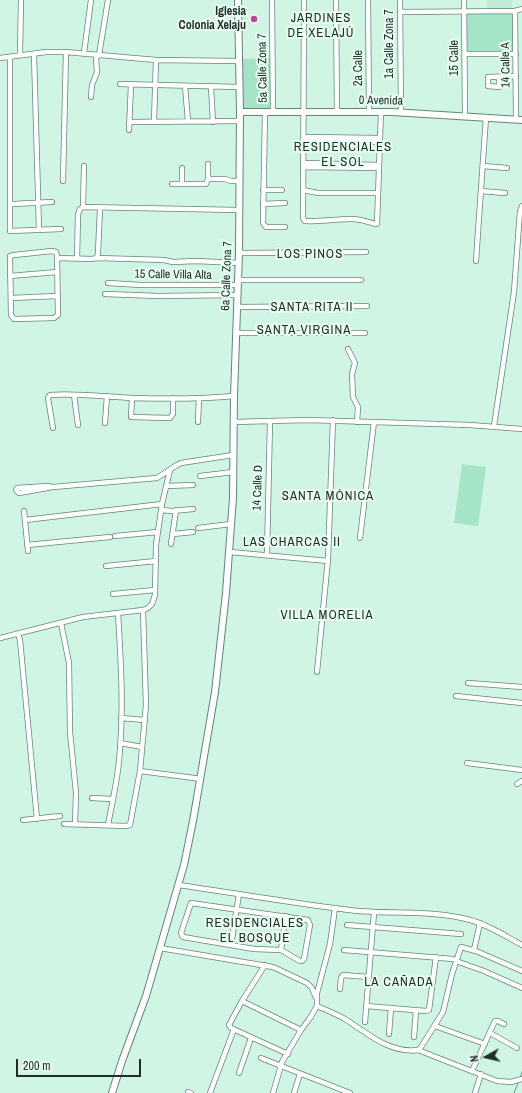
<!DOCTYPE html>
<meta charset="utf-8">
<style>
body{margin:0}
#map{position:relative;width:522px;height:1093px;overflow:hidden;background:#d1f5e4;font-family:"Archivo Narrow",sans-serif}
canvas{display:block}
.north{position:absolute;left:466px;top:1037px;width:40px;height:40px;-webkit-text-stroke:3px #e9fff4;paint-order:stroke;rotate:262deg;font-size:11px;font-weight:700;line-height:16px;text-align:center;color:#202e27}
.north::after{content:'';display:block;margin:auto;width:14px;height:18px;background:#202e27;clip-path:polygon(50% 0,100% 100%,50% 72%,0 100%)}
.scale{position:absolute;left:16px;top:1059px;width:125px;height:18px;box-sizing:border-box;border:2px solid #202e27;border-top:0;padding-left:5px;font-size:12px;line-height:14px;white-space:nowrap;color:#202e27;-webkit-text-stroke:3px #e9fff4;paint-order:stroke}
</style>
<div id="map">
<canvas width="522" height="1093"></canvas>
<div class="north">N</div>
<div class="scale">200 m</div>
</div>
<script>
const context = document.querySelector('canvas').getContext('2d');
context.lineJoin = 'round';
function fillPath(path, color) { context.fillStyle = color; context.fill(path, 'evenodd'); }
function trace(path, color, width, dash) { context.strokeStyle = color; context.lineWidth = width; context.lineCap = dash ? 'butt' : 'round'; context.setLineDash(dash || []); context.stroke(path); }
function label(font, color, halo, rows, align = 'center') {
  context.font = font + ' "Archivo Narrow",sans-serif'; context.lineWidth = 4; context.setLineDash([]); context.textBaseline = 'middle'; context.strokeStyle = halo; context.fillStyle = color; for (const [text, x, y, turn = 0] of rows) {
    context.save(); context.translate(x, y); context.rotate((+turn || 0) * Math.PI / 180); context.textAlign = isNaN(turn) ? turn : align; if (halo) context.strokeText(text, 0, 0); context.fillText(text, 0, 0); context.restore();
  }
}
fillPath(new Path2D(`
 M487,0H512V9H487Z`), '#bfebd6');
fillPath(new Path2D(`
 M466,13H513V53H466Z
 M271,58L272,109L242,110V59Z
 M462,464L486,467L478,526L454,523Z`), '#a5e4c7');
trace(new Path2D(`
 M520,1078L522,1072
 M514,1093L518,1083`), '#51a281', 1);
const street = new Path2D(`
 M272,0L273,112
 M304,0L303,218L305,221C321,222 336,219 352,219C363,219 369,223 377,224L381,112
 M336,0L337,112
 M368,0L369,112
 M400,0L401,112
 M464,0L465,116
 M515,11L516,119
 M400,12L515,11L522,9
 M84,53L91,0
 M34,54L39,230
 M465,54H516
 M20,55L21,0
 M10,57V231L61,229
 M0,58L46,52H66L156,60L238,61
 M499,77V87L488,86V77L516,76
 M120,84L239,87
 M185,86L188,121
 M211,87L213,122
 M91,97L92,85L97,72L96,58L99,55L108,0
 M265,112L263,223L266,227H285
 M130,122L240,121
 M154,122L156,60
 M129,130L131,85
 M304,137L380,138
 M304,140L380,142
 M303,163L379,165
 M483,166L507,168
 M303,167L379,168
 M208,179H225L231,181H239
 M63,181L66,52
 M172,184H206L208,179V164
 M182,184V168
 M263,190H282
 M303,190L318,193H378
 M481,191L505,193
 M13,204L52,202
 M263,204L285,203
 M83,207L84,166
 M52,251L56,252L57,255L58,315L54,318L14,319L11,315L10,256L14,255Z
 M239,253L366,252
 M57,258L92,259L97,258L164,260L173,262L196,261L239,263
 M97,258L98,253L100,208
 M77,259L78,214L80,209L83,207L239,210
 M476,261L486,117
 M10,276L57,272
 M238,280H361
 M108,283L141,285H238
 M105,294L159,296L238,295
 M11,298L57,296
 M237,307L367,306
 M236,333H365
 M348,349L355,363L352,374L353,397L358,407L357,422
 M74,395L78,425
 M132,398L131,417L170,418L173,414V398
 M198,422L199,398
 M233,422L308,420L470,425L522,429
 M105,423L107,396
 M494,426L514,292L520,211L522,206
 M53,428L48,398L50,395C78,393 105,397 133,398C166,399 200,399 234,396
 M200,476L233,472
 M166,486L193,485
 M53,487L47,486L17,488L16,490L19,493L53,487L157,478L177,465L181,463L233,455
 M161,510L172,511L193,509
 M24,511L28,551
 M25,520L162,504
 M198,528L231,524
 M173,534L193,532
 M115,536L158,532
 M360,538L374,422
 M267,540L309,543
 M171,544L176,510
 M27,545L110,537
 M230,552L328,561
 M267,555L270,421
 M106,566L156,561
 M113,594L155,590
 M61,623L69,663L70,732L76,793L75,824
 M18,634L20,640L37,819
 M0,638L83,617L143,610L148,608L152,604L155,595L156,545L162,504L170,470
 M317,672L328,559L333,420
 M468,683L522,687
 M456,696L522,703
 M121,718L145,720
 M120,743L142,747
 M467,763L522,770
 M140,771L194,778L200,779
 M517,784L522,781
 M92,798L112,799
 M23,820L60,816
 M64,824L127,826L130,825L140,771L146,705L143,610
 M108,825C112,804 117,782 119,761C124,712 121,662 118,613
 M178,885C235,893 292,903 349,910C389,915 432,909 470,920C489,925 505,936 522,945
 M191,903L308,920L310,925L304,959L302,961H300L281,950L254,949L183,937L181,933Z
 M347,925L461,934
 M231,945L239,894
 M160,948L273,967L307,983L312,988L316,998
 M281,950L286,916
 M344,950L453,959
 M474,950L480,923
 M456,961L484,971L522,988
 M265,965L242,1001L229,1025L231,1028L288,1054
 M340,989L341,978L343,975L369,977
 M242,1001L301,1030
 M317,1006C326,1010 336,1014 345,1019C367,1033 390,1054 418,1050L497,1081L511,1082L522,1079
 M366,1006L426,1011L429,1010L436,957
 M365,1022L374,913
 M435,1026L485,1044
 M490,1033L517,1048
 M389,1034L391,1008
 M414,1037L416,1010
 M418,1050L421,1047L443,1012L452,974L461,947L476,951L522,971
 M261,1058L350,1093
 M472,1071L495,1021H498L504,1024
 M239,1073L251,1038
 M188,1092L191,1093
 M210,1093L234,1029
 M273,1093L282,1062L301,1030L310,1018L317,1006V993L330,944L335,908
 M294,1093L300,1074
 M475,1093L481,1074`);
const secondary = new Path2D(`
 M240,112H392L522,120
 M112,1093L122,1061L146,996L184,865L193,821L215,692L226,593L233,498L234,396L239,253L240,112L238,0`);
trace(street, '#648576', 6);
trace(secondary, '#648576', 8);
trace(street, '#fff', 4.5);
trace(secondary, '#fff', 6);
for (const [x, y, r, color] of [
 [254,19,4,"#c24594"]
]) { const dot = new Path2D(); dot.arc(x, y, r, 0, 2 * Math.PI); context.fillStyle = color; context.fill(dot); trace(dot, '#e9fff4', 1.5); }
label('bold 12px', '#202e27', '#e9fff4', [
 ["Iglesia",246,12],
 ["Colonia Xelaju",246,26]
], 'right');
label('12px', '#202e27', '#e9fff4', [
 ["1a Calle Zona 7",390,44,-90],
 ["15 Calle",455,58,-90],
 ["14 Calle A",506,65,-91],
 ["5a Calle Zona 7",263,68,-91],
 ["2a Calle",359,68,-90],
 ["0 Avenida",381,101,1],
 ["15 Calle Villa Alta",173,275,1],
 ["6a Calle Zona 7",227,276,-88],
 ["14 Calle D",258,488,-88]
]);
context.letterSpacing = '1px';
label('13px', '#202e27', '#e9fff4', [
 ["JARDINES",321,19],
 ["DE XELAJÚ",321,34],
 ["RESIDENCIALES",343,148],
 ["EL SOL",343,163],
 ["LOS PINOS",310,255],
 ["SANTA RITA II",312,308],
 ["SANTA VIRGINA",304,331],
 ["SANTA MÓNICA",328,497],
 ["LAS CHARCAS II",292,543],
 ["VILLA MORELIA",327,616],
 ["RESIDENCIALES",255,924],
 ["EL BOSQUE",255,939],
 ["LA CAÑADA",399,983]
]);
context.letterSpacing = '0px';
</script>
